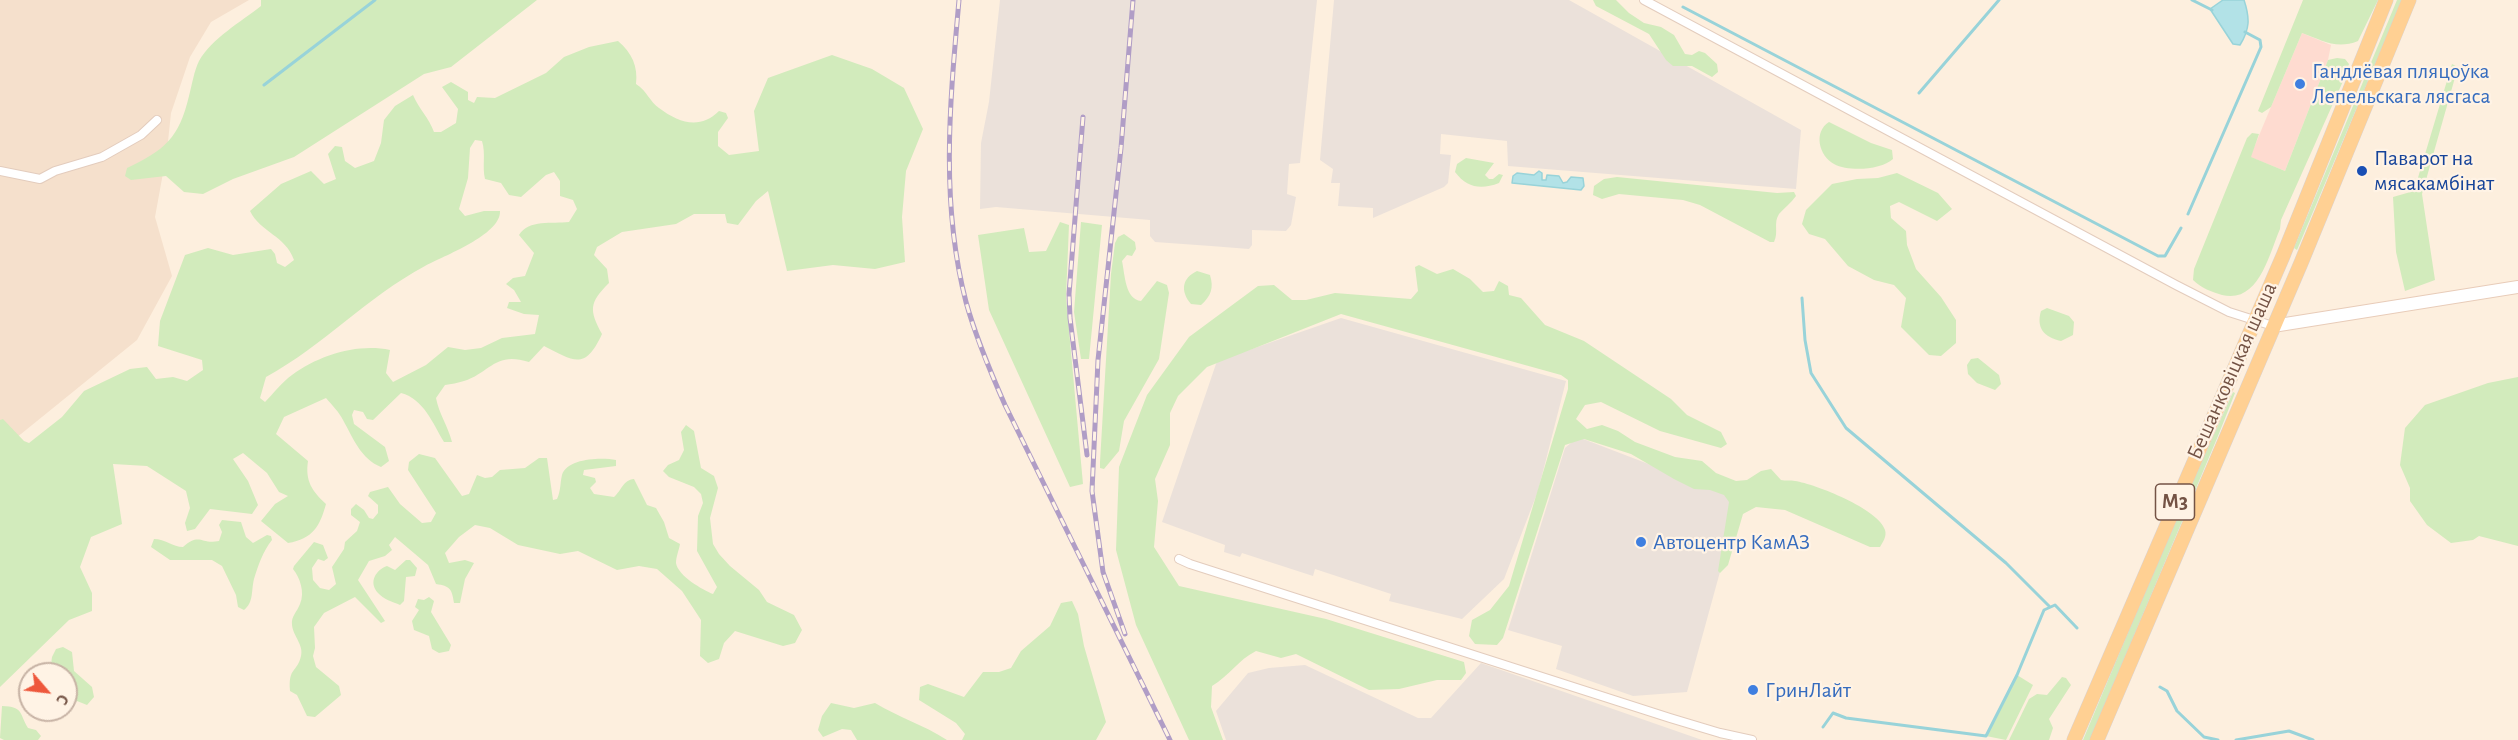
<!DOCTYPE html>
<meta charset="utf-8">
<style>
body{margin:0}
#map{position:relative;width:2518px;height:740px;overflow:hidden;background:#fdefde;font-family:"Alegreya Sans",sans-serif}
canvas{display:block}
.north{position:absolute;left:18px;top:662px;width:60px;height:60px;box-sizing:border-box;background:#fff3e5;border:2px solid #c7b3a5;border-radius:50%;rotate:118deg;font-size:16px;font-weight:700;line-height:24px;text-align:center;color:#745345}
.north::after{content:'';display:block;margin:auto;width:21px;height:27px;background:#ee583c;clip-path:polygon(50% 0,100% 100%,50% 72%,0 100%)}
</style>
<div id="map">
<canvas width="2518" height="740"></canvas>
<div class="north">С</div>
</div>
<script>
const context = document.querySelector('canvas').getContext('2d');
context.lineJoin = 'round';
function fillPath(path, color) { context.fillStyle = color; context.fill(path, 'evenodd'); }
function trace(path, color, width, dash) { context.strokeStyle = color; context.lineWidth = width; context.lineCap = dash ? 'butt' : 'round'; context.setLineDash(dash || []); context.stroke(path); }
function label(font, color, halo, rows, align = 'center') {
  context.font = font + ' "Alegreya Sans",sans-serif'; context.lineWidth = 4.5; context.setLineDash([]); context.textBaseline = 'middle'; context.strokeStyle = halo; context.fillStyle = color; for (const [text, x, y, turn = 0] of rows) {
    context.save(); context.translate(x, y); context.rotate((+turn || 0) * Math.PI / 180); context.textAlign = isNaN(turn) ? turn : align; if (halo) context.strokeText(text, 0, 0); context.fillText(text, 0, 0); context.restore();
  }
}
fillPath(new Path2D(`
 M0,0H249L211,22L190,57L171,113L167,151L155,217L172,276L137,340L0,451Z`), '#f5e0cc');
fillPath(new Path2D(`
 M2302,33L2331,45L2328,60L2285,171L2250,157Z`), '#fedbd0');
fillPath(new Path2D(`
 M1000,0H1317L1300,163L1289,164L1287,194L1296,197L1291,225L1286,231L1252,230V245L1249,249L1211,246L1155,242L1150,236V220L996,207L980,209L981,143L989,102Z
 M1334,0H1569L1801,130L1796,189L1508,166L1507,141L1441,134L1440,154L1451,155L1448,183L1444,187L1373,218V208L1338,206L1340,183H1331L1333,169L1320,160Z
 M1341,318L1566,381L1538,491L1504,579L1462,619L1389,601L1391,594L1315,569L1313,576L1242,553L1240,557L1224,552L1225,545L1162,522L1217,361Z
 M1578,437L1740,499L1687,692L1633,696L1556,669L1562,646L1508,630L1565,448Z
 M1481,663L1702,740H1226L1216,711L1248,673L1269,668L1305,665L1418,718H1431Z`), '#ebe1da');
fillPath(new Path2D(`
 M261,0H537L451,67L424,74L294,157L233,179L203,194L184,192L166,176L131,180L125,176L127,168C165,150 179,138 189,96C192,85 194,71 199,61C212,38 241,22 261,6Z
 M1593,0H1616L1629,13L1644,23L1661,27L1674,35L1685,54L1692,55L1699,51L1705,53L1717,64L1718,72L1712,77L1692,66H1673L1666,60L1649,34L1596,6Z
 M2303,0H2378L2358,41C2336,50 2322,40 2302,33L2271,107L2262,113L2258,111Z
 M2397,0H2402L2297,250L2294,248Z
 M618,41C632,53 638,66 636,84C647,91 650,102 659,108C679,123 700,130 719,111L726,113L728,118L718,132V146L729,155L759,151L754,111L768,78L832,55L872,69L904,88L923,129L906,171L902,217L905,262L875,269L833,265L787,271L768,191L756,201L738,225L727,223L725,214H694L676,224L622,232L597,247L594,255L607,269L609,283C589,303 589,310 602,334C585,371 574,361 544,346L529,362C495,351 491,372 464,381C458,383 451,384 445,385L436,398C439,414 448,426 452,442H444C433,424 424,399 401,393L373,420L367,419L363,412L354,410L352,415L354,424L385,447L389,461L381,467C361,459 353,438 343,420C339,412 332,405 326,398L284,417L276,434L308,461C305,481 312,491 326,504C320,526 313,539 288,543L261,521L275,504L288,496L279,492L267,473L243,453L233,459L248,481L258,505L252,514L210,509L195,529L187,531L185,523L190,508L186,491L147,466L113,464L122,524L91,537L80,567L92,593V611L69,620L0,687V420L3,419L24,441L29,443L62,417L84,391L130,369L147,367L156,379L173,377L187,381L203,370L202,360L158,346L160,321L185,255L208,248L233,255L271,249L275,254L277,263L285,267L294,260C285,235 261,233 250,211L281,184L311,171L324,184L336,179L328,154L335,146L342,147L345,161L355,168L374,161L381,143L384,120L395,106L413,95C419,109 429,118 434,132H441L456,123L458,109L442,87L451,82L468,92V100L474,103L477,97L495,98L546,73L564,57L589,47ZM475,140L482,141C486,154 482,166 485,179L501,183L509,195L521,197L546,175L554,172L560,181V196L573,200L577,209L569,222C552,224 529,219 519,235L534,253L525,276L513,278L506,284L514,290L521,302H509L507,308L524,314L539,315L535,334L502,338L481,348L465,350L448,347L426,365L393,382L386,373L390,350C358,343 319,355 292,375C282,382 274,393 265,402L260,398L266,377C323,346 367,297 425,266C443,256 501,235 500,211H484L465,216L459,209L468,178L470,148Z
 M2337,58L2345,59L2349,64L2344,79L2281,220L2280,229C2269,254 2259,304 2222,295C2212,292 2201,288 2193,280L2194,269L2247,138L2252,133L2259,134L2251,157L2285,171L2328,60Z
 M2452,64L2458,67L2422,194L2435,280L2405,291L2396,252L2393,197L2414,191Z
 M1829,122L1871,143L1892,150L1893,159C1881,170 1849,172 1834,164C1819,156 1813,132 1829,122Z
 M1466,158L1494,163L1485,175L1489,179H1493L1499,174L1503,175L1499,183C1481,190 1467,188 1455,172L1457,164Z
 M1897,173L1938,193L1952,209L1937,221L1899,202L1890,206L1891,218L1906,231L1907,245L1916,269L1941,297L1956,320V343L1941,356L1929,355L1901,327L1906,298L1894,285L1874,280L1848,266L1825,239L1809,234L1802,224L1806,210L1832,184L1857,179L1878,178Z
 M1617,177L1777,193L1794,192L1796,196C1791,203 1784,208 1779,214C1773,223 1779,232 1774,242H1770L1700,205L1683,200L1619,194L1602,199L1593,195L1594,186L1604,179Z
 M1060,222L1069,225L1066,297L1083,484L1070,487L989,310L978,235L1024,228L1029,252L1046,251Z
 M1081,222L1102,225L1089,359H1081L1074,312Z
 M1124,234L1135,242L1136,249L1132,256L1127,255L1122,261C1125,275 1125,299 1141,301L1157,281L1167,285L1169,293L1159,359L1124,421L1119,451L1104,469L1100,468V462L1111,274L1115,243L1118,237Z
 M1419,265L1437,274L1453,269L1470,279L1483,292L1494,291L1499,281L1508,286L1509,295L1521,298L1545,325L1584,341L1671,399L1687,415L1721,432L1727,444L1721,448L1660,431L1601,402L1585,405L1576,419L1587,429L1602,425L1618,431L1635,442L1675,457L1702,461L1716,473L1736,481L1747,480L1761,471L1771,469L1781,480C1785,481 1791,480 1795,481C1815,484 1879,509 1885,530C1887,536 1883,542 1880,547H1870L1785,510L1756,507L1743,514L1728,565L1720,573L1718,571L1729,502L1724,495L1710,490L1694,489L1674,479L1631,454L1584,439L1565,445L1503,638L1497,645L1475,644L1469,636L1472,620L1490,610L1509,586L1568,389V380L1561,375L1341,314L1207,367L1178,396L1170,413V445L1155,479L1158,501L1154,547L1179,586L1326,619L1464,662L1466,673L1461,680H1437L1399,689L1369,690L1296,654L1281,658L1256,651C1238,660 1229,676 1212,686L1211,707L1223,740H1189L1136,625L1116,550L1119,467L1147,395L1189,337L1258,286L1274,285L1292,300H1306L1335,293L1411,299L1418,291L1415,267Z
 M1197,271L1210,275C1214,288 1211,296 1201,305L1191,304C1180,291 1182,278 1197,271Z
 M2047,308L2069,316L2074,322L2073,335L2061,341C2044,337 2036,328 2041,311Z
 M1978,358L1999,375L2001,384L1995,390L1977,383L1968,374L1967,365L1971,359Z
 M2518,377V546L2479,536L2473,540L2451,543L2427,525L2410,501V488L2400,465L2405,428L2425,405L2488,383Z
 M2233,392L2235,393L2218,436L2090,740H2083L2166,542Z
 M686,425L694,431L701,468L714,476L718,488L710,518L713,544L719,554L730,566L759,590L767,602L794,615L802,630L795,643L783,646L735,631L724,643L719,659L708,663L700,656L701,620L682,591L657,569L639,566L617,570L578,551L560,554L518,545L490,528L475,525L459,537L445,553L449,563L465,560L474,563L465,579L460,603H454C452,589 450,586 436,584L428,565L395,537L389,545L392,550L385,556L369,561L358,580L385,621L381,623L355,597L324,613L314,627L315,648L313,656L316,667L339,686L341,695L315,717L307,716L297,695L290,691C288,667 297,673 301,656C304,645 293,636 292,625C291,616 297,612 300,604C305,592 300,578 293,569L294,566L314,542L323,545L328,558L324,561L318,559L312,568L313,580L320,588L329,590L336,584L332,567L344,549L345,542L357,531L360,522L351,515V509L356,504L364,510L369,518L373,519L378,513V505L368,496L370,492L388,487L400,504L422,523L431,522L436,513L408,470L409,462L419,454L435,458L462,496L469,494L477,475L485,478L492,477L500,470L525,468L539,458H547L553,500L557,499C561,490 560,483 562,475C567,458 602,457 616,460V466L584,470L583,475L595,478L596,482L590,488L594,494L614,497C622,490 623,480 634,479L647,505L656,508L664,522L669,538L680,544C679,550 676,557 676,563C678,576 703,590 713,594L717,587L697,551L698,516L703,503L701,494L694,487L669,477L663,471L668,465L679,460L684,450L681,432Z
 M222,520L241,522L246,537L253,543L267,535L271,536L272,540C263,551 258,566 254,579C251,591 254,602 244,610L238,607L236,595L222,566L212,560H170L151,547L154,539C165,539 173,547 183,547C200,532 201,545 219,541L222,532L219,525Z
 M406,560H410L417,568L415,576L406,577L404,601L400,605C393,602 383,599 378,593C368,582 376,570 387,566L395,570Z
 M429,597L434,601L431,612L451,645L449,651L439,653L432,649L429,636L414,630L412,621L419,610L415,607L418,599L424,600Z
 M1072,601L1078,614L1084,646L1106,722L1096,740H962L965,734L956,723L919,700L920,687L928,684L964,697L983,672H999L1011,668L1021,651L1050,626L1061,603Z
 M63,647L72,652L74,671L92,687L94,697L87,705L77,701L66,706V674L50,672L52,657L56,649Z
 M2017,675L2033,685L2006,740L1986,736Z
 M2062,677L2066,678L2071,685L2049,719L2053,728L2049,740H2009L2029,699L2037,694L2047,695Z
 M831,703L854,708L875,703C898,717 924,725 947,740H857L851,730L842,729L823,737L818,730L822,716Z
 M2,706C24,707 19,713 28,728L36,730L41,736L38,740H4L0,738Z`), '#d2ebbc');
const water = new Path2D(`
 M2223,0H2244C2250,18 2250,29 2240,45L2233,44L2210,9Z
 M1539,171L1542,173V180H1546L1547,175L1559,176L1563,183L1567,182L1571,177L1583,178L1584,186L1581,190L1512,183L1513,176L1517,173L1534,175Z`);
fillPath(water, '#b2e2e7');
trace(water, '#98d3d9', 1.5);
trace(new Path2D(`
 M2192,0L2212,10
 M1683,7L2158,256H2165L2181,228
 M264,85L375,0
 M1919,93L1999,0
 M2188,214L2261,47L2260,40L2245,32
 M1802,298L1805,340L1811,373L1846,428L2006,563L2050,607
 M2160,687L2167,691L2177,711L2204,737L2218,740
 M1823,727L1833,713L1846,718L1986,736L2017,675L2044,610L2055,605L2077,628
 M2236,740L2289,731L2313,740`), '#98d3d9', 3);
const street = new Path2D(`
 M1644,0L2176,285L2229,312L2273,326
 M0,171L40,179L55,171L102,157L141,135L157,120
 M1179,559L1190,564L1670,718L1720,733L1752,740`);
const secondary = new Path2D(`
 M2273,326L2518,287`);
const primary = new Path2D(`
 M2074,740L2283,256L2386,0
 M2097,740L2301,263L2409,0`);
trace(street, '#e3ccbd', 10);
trace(secondary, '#e8ccb9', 14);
trace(primary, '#dbd2cf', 15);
trace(street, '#fff', 8);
trace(secondary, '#fff', 12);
trace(primary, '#ffd093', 14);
const rail = new Path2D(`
 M959,0C950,101 940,202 966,302C976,338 990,371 1005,405L1170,740
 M1083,117L1069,294L1070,318L1087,455
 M1125,634L1103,572L1092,491L1098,360L1121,148L1133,0`);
trace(rail, '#b09dc6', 5);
trace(rail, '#fff3e5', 3, [9]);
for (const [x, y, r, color] of [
 [2300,84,6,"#3f7fe0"],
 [2362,171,6,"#1a4fb4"],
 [1641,542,6,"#3f7fe0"],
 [1753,690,6,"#3f7fe0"]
]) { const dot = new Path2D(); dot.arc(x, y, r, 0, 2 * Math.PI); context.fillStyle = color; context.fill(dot); trace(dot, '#fff3e5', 2); }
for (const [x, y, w] of [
 [2175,502,39]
]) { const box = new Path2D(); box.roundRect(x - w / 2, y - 18, w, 36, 4.5); context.fillStyle = '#fff3e5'; context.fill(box); trace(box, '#745345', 1.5); }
label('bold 21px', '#745345', null, [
 ["М3",2175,502]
]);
label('22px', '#366cbe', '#fff3e5', [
 ["Гандлёвая пляцоўка",2312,71],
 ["Лепельскага лясгаса",2312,96],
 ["Автоцентр КамАЗ",1653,542],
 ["ГринЛайт",1765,690]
], 'left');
label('22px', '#164399', '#fff3e5', [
 ["Паварот на",2374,158],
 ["мясакамбінат",2374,183]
], 'left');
label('22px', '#745345', '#fff3e5', [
 ["Бешанковіцкая шаша",2232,371,-66]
]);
</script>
